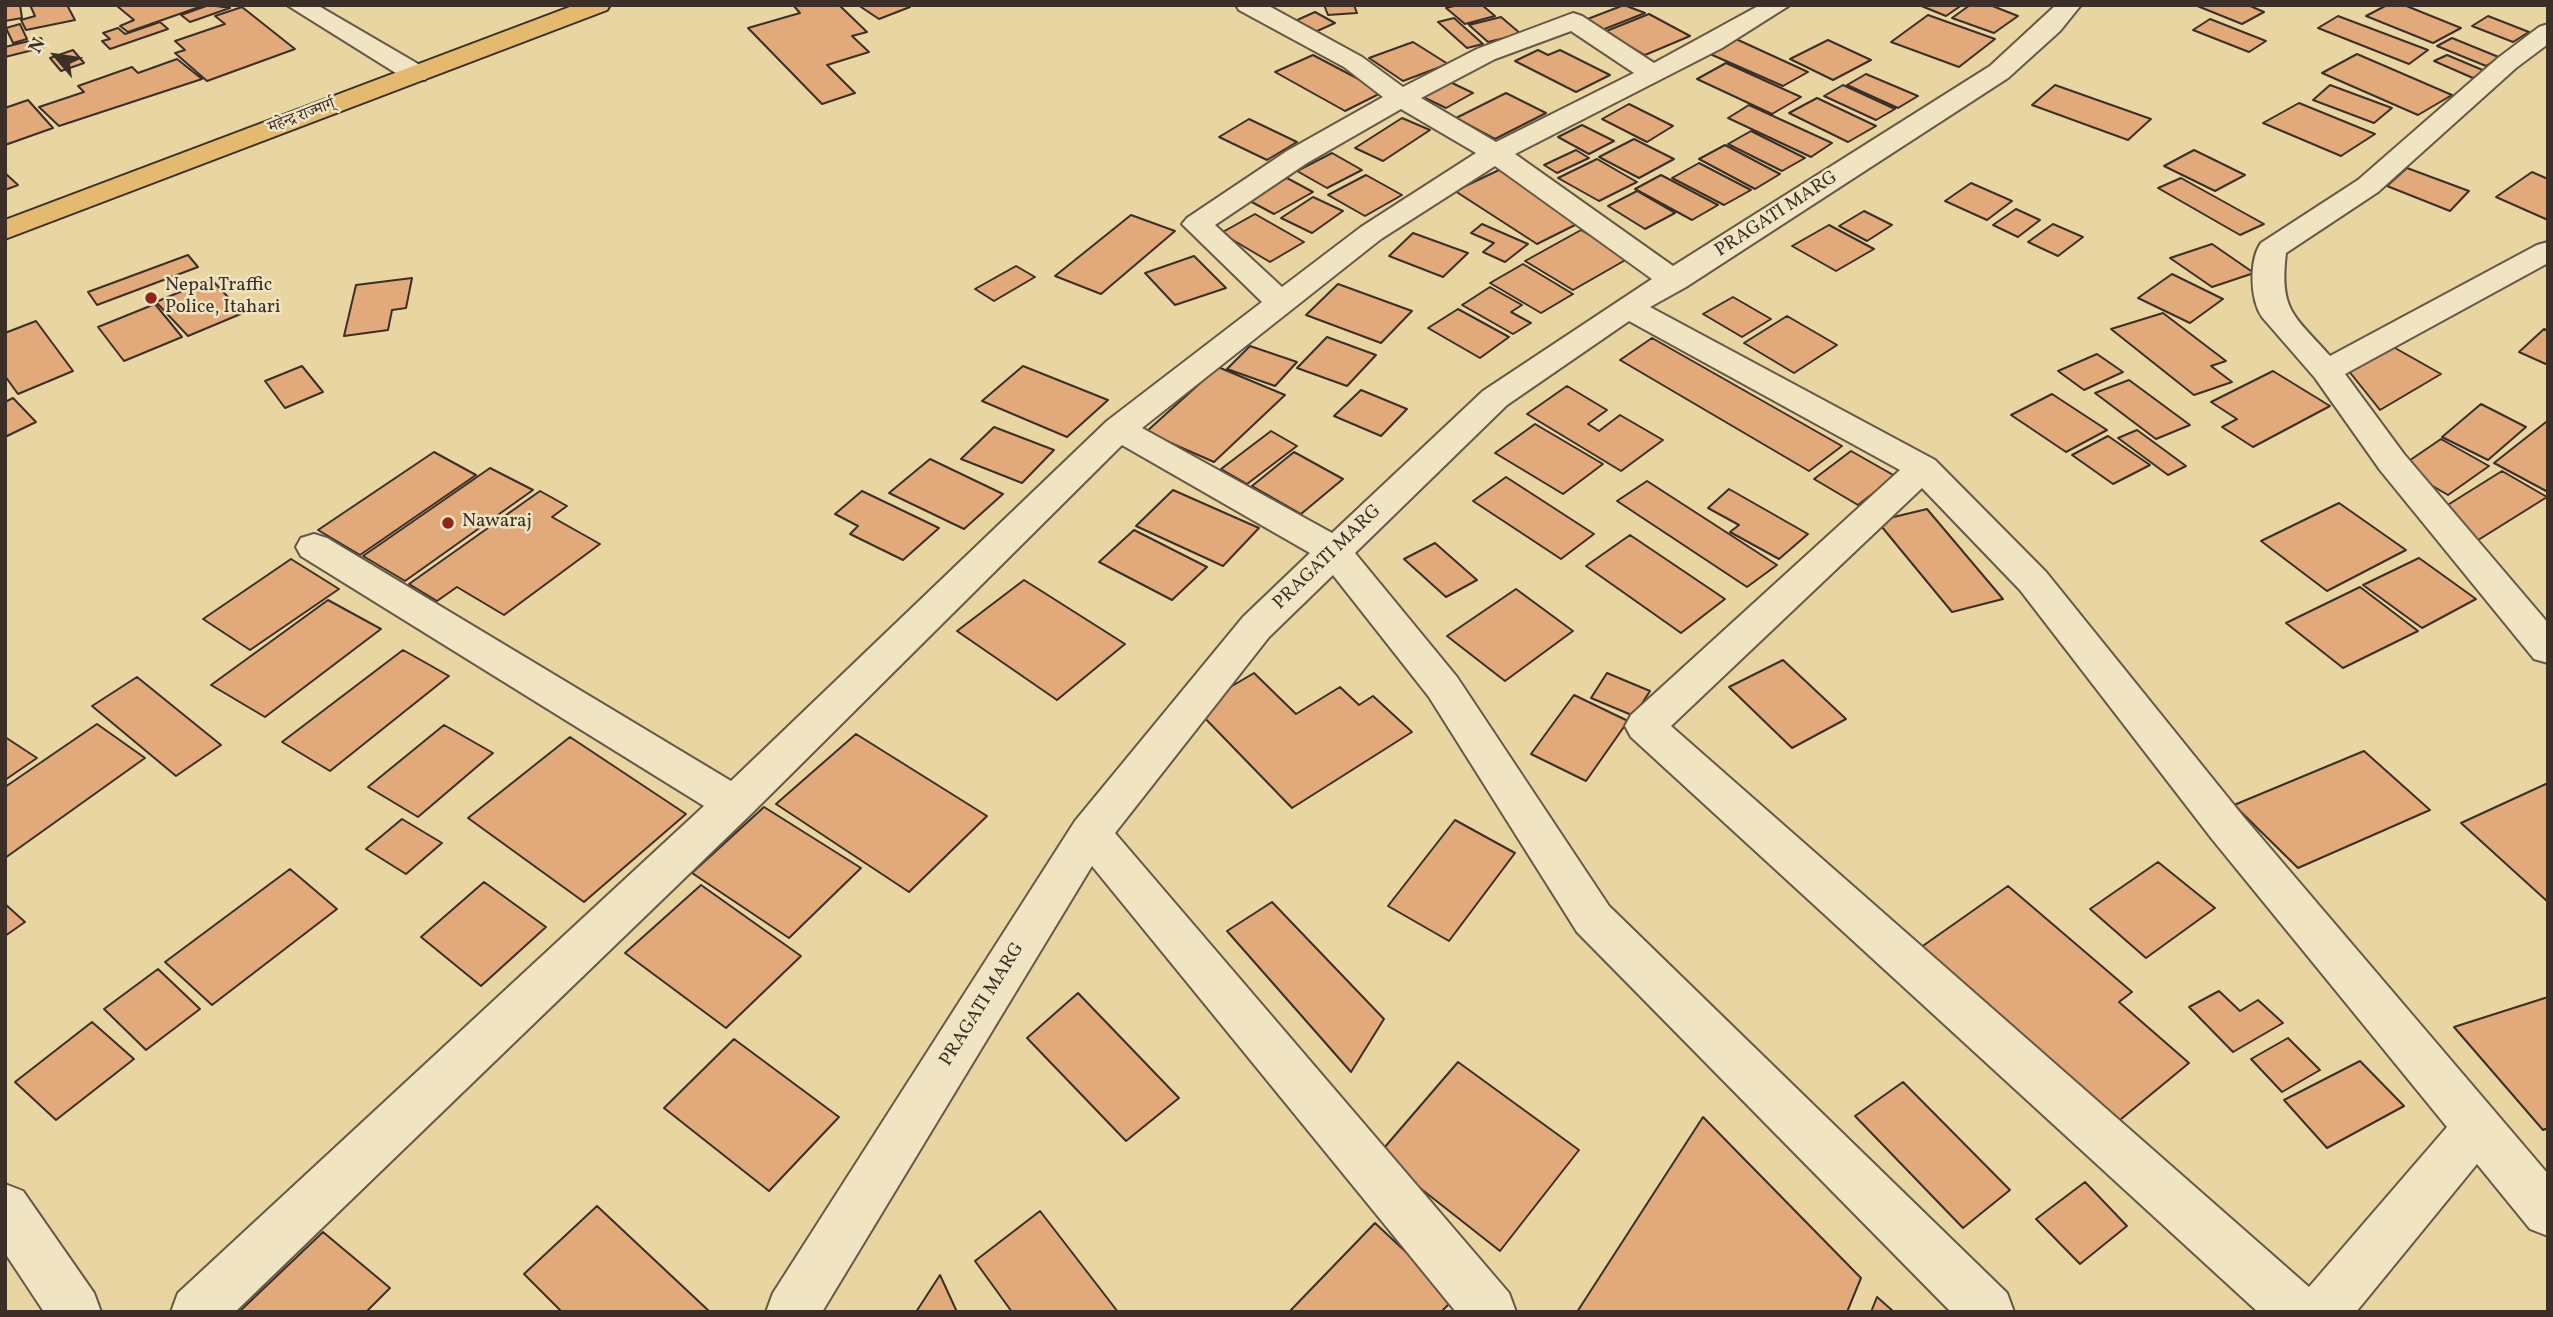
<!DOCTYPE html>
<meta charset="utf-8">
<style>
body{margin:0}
#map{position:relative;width:2553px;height:1317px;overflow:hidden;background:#e9d5a2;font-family:Vollkorn,serif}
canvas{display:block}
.frame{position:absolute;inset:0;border:7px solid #3b2f27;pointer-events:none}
.north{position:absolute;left:21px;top:21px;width:70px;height:70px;-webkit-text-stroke:5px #f1e4c3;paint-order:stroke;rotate:299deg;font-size:19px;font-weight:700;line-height:28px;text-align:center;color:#3b2f27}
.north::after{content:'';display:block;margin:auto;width:24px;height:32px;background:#3b2f27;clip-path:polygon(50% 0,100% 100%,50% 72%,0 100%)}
</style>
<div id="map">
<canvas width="2553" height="1317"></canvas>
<div class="frame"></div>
<div class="north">N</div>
</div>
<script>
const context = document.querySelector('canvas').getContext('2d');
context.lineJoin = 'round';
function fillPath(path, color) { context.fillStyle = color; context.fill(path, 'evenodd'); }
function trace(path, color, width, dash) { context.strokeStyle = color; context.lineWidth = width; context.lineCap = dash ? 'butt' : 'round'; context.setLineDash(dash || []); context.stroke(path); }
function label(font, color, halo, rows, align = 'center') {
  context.font = font + ' Vollkorn,"Noto Serif Devanagari",serif'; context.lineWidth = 5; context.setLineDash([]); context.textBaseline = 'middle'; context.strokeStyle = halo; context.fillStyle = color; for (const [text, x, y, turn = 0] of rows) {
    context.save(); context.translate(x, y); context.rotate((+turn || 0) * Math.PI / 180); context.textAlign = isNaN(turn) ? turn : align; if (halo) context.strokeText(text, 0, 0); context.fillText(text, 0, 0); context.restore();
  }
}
const building = new Path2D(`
 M5,5H20L22,18L5,21Z
 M30,5H67L75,20L26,30L21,20L35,16Z
 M205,5L128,32L120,26L134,20L117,6Z
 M209,5L230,8L190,22L181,15Z
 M793,5H839L867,32L852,36L869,52L827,65L855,93L822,104L748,28L800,13Z
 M858,5H906L910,7L879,19Z
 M1324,5H1354L1357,13L1328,15Z
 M1458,5H1482L1495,16L1465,24L1446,8Z
 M1624,5L1645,13L1602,30L1585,20Z
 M1919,5H1962L1946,16Z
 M1970,5H1990L2018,16L1994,33L1952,18Z
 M2195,5H2248L2264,12L2242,24Z
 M2387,5H2404L2461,28L2433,43L2366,16Z
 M242,7L295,49L207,81L175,53L185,50L175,41L225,24L215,16Z
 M1315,12L1335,23L1315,32L1295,21Z
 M1649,14L1690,36L1645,55L1604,32Z
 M1928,15L1995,39L1959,67L1891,42Z
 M2338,16L2428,50L2409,64L2318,28Z
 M2488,16L2529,32L2513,42L2472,26Z
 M1501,17L1521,34L1488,42L1469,25Z
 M1454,18L1483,44L1467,48L1438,22Z
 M2210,19L2266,41L2249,52L2193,30Z
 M160,22L168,29L110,49L102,41L110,39L103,33L118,28L125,34Z
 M20,24L27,39L13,43L6,28Z
 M41,38L45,47L5,57V47Z
 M2452,38L2501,58L2486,66L2437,46Z
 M1736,39L1808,72L1783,86L1710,54Z
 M1828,40L1871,60L1833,80L1790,59Z
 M1413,42L1448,64L1403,81L1369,58Z
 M73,50L84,63L61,71L50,58Z
 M1538,50L1548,55L1560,50L1610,75L1576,92L1515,61Z
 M2357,54L2452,95L2418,115L2322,73Z
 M1313,55L1383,92L1345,111L1275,72Z
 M2447,55L2485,71L2473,78L2434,61Z
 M177,59L202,79L59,126L39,107L84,92L78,86L132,67L138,73Z
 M1726,63L1801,97L1772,114L1697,79Z
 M1866,74L1918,96L1898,108L1847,85Z
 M1450,82L1473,93L1446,108L1423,97Z
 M1843,85L1895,109L1876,120L1824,96Z
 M2055,85L2151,119L2128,140L2032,105Z
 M2330,85L2392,108L2374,123L2313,100Z
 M1506,93L1546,113L1495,139L1456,118Z
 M1817,98L1876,126L1848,142L1789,113Z
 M28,100L53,128L5,145V108Z
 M2299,103L2375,134L2341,156L2263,123Z
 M1629,104L1673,126L1647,142L1602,119Z
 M1749,105L1832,143L1811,157L1728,118Z
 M1402,118L1430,130L1383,161L1355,148Z
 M1249,119L1297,142L1267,160L1219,137Z
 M1582,125L1614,141L1589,154L1558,137Z
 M1751,131L1805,158L1782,171L1728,144Z
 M1634,139L1674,159L1639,178L1599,157Z
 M1725,145L1780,174L1755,189L1699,159Z
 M1576,150L1589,158L1557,173L1544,165Z
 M2194,150L2245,175L2215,191L2164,166Z
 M1332,153L1362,170L1327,188L1297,171Z
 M1597,159L1637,182L1599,201L1558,178Z
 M1699,163L1751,190L1724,205L1672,178Z
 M2407,168L2469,191L2450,211L2387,186Z
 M1499,170L1581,222L1537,244L1455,191Z
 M2532,172L2548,179V220L2496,197Z
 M5,173L18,185L5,190Z
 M1366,175L1402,195L1365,216L1328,195Z
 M1661,175L1718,205L1692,220L1635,189Z
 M1287,178L1313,192L1274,214L1248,200Z
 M2181,178L2264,224L2240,235L2158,188Z
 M1971,183L2012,201L1987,220L1945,201Z
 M1637,191L1675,213L1645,229L1608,206Z
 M1313,197L1343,211L1312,233L1281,218Z
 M2016,209L2040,220L2018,237L1993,225Z
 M1864,211L1892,225L1867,241L1839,226Z
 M1255,214L1304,242L1270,262L1221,233Z
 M1131,215L1175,231L1101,294L1055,276Z
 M1482,224L1528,244L1505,262L1483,252L1494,243L1471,233Z
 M2053,224L2083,237L2058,256L2028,242Z
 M1829,225L1874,249L1836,271L1792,246Z
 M1581,230L1629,258L1573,290L1525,261Z
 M1413,233L1468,253L1443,277L1389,256Z
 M2212,244L2254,273L2212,287L2170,258Z
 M188,255L198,267L97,305L88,292Z
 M1194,256L1226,288L1175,305L1145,273Z
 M1523,264L1573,294L1541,313L1490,283Z
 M1016,266L1035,277L994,301L975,289Z
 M2172,274L2223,299L2190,323L2138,298Z
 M412,278L406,308L392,310L388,330L344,336L356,285Z
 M211,279L243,313L188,336L156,302Z
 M1338,284L1412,311L1381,343L1306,315Z
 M1490,287L1522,305L1511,312L1531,323L1513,334L1462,305Z
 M1733,297L1771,319L1742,337L1703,314Z
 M155,304L182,337L124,361L98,327Z
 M1458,309L1509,337L1480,358L1428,328Z
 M2163,313L2226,361L2211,366L2232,382L2194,395L2111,329Z
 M1787,316L1837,345L1794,373L1744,343Z
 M36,321L73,371L18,394L5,376V333Z
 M2544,329L2548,331V365L2519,352Z
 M1327,337L1376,355L1347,386L1297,368Z
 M1652,338L1842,446L1809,471L1620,360Z
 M2388,344L2441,374L2380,410L2348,370Z
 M1250,346L1297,362L1275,386L1227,369Z
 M2097,354L2123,372L2084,390L2058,371Z
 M302,366L323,392L285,408L265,381Z
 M1023,366L1108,400L1067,437L982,401Z
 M1218,367L1285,395L1214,462L1146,432Z
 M2273,371L2330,406L2253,447L2222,427L2237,419L2211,402Z
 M2129,380L2190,425L2156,439L2095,393Z
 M1567,386L1607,410L1588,424L1599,431L1620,415L1663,440L1621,471L1527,414Z
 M1361,390L1407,409L1381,436L1334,416Z
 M2052,394L2107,430L2066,452L2011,415Z
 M13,398L36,422L5,437V402Z
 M2481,404L2526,427L2488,460L2442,437Z
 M2546,422L2548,423V492L2494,463Z
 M1535,424L1603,464L1563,494L1495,453Z
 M994,427L1054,450L1022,483L961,459Z
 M2137,430L2186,466L2168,475L2118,438Z
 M1271,431L1297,446L1247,484L1221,469Z
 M2108,436L2150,465L2113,484L2072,455Z
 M2441,439L2489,466L2448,495L2400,467Z
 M1851,451L1895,476L1858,505L1814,479Z
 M434,452L476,475L360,555L318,530Z
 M1294,452L1343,479L1301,514L1252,486Z
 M930,459L1003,494L964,529L889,493Z
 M490,468L533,490L405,581L363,556Z
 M2502,471L2547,497L2475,542L2446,506Z
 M1506,477L1594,534L1561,559L1473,501Z
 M1647,481L1777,565L1747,587L1617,501Z
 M1729,489L1808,534L1779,559L1730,532L1739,525L1708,508Z
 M1173,490L1259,528L1223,566L1136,526Z
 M540,491L567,506L552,517L600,544L504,615L457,587L437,601L409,584Z
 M862,491L939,528L903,560L850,534L858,526L835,514Z
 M2339,503L2406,550L2327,591L2261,541Z
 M1927,509L2003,599L1952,612L1877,521Z
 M1134,530L1207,567L1172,600L1099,562Z
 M1630,535L1725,599L1681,633L1586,566Z
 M1435,543L1477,580L1446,597L1404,559Z
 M2419,558L2476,599L2422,628L2363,585Z
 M291,559L339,589L250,650L203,619Z
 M1024,580L1125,644L1057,700L957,631Z
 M2360,587L2418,631L2343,668L2286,623Z
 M1516,589L1573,631L1505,681L1447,636Z
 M328,600L381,629L265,717L211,685Z
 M403,650L449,676L330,771L282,742Z
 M1783,660L1846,719L1792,748L1729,687Z
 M1254,673L1296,714L1340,687L1359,705L1373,696L1412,732L1292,808L1195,708Z
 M1607,673L1650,691L1634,716L1591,698Z
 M137,677L221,745L176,776L92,706Z
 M1574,695L1628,721L1586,781L1531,754Z
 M97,724L145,758L5,858V787Z
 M444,725L493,753L418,817L368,787Z
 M856,734L987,816L909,892L776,804Z
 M5,737L37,758L5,780Z
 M570,737L686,814L584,902L468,818Z
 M2364,751L2430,810L2298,868L2234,805Z
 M2548,783V902L2461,823Z
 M764,807L861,868L789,938L692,873Z
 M402,819L442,843L406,874L366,849Z
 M1455,820L1515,853L1449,941L1388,906Z
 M2158,862L2215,908L2146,958L2090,909Z
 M290,869L337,909L212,1005L165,962Z
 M484,882L546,927L481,986L421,937Z
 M701,885L801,956L726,1028L625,953Z
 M2008,886L2132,992L2119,1002L2189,1063L2109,1129L1917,950Z
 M1272,902L1384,1019L1351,1072L1227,931Z
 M5,904L25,922L5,936Z
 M158,969L200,1009L146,1050L104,1009Z
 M2219,991L2240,1011L2258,1000L2283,1023L2233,1052L2189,1007Z
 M1078,993L1179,1098L1126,1141L1027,1038Z
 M2548,997V1128L2543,1130L2454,1027Z
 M92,1022L134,1059L56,1120L15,1082Z
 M2288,1038L2320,1070L2282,1092L2251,1059Z
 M734,1039L839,1117L769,1191L664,1108Z
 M2360,1061L2404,1106L2327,1148L2284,1100Z
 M1458,1062L1579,1150L1500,1251L1378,1155Z
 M1903,1082L2010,1190L1963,1228L1855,1116Z
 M1703,1117L1861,1278L1847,1312H1577Z
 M2085,1182L2127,1226L2080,1264L2036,1219Z
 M597,1206L710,1312H562L524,1274Z
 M1040,1211L1118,1312H1012L975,1261Z
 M1375,1223L1455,1298L1441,1312H1289Z
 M323,1232L390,1288L366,1312H239Z
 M940,1275L957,1312H916Z
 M1877,1297L1894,1312H1871Z`);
fillPath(building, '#e2a97a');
trace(building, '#3b2f27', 2);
const minor = new Path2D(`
 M287,5H317L425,68L429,74L425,80H407Z
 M1236,5H1267L1362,57L1403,87L1477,49L1573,13L1582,16L1654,63L1760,5H1790L1722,48L1515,154L1673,266L1990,66L2056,5H2081L2060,31L2008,78L1686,287L1650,307L1935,460L2046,572L2242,815L2548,1174V1236L2530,1229L2477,1164L2356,1312H2258L1631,737L1625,726L1631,715L1900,470L1629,321L1507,405L1355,553L1457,677L1609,906L2007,1293L2014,1312H1951L1577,932L1429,697L1333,575L1269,637L1115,833L1509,1293L1516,1312H1456L1092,866L822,1312H766L773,1293L1075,821L1243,617L1310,553L1122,445L749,816L235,1312H171L178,1293L704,806L301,556L296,547L301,538L314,534L327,538L731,781L1107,421L1262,302L1182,224L1187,218L1287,151L1383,97L1344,67L1239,10ZM1571,31L1634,73L1496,142L1421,98L1495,59ZM1401,109L1476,153L1361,227L1282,287L1215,225L1307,163ZM1495,166L1652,279L1483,391L1332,533L1142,428L1381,239ZM1922,488L2020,590L2212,839L2447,1127L2309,1287L1671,726Z
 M2548,24V44L2516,68L2378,192L2286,253C2279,311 2294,315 2330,356L2537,245L2548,242V263L2345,374L2404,454L2548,623V663L2534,659L2380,470L2315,378L2262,317C2250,299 2249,260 2261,243L2358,180L2498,58L2539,27Z
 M5,1184L23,1191L94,1293L101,1312H44L5,1253Z`);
const highway = new Path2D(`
 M575,5H610L607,10L5,239V220Z`);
trace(minor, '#665846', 4);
trace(highway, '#3b2f27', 4);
fillPath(minor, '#f1e4c3');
fillPath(highway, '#e4ba71');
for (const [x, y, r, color] of [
 [151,298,7,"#8f2418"],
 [448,523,7,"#8f2418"]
]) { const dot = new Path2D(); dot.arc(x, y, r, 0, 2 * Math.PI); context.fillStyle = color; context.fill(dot); trace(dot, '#f1e4c3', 2.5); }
label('16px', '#3b2f27', '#f1e4c3', [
 ["महेन्द्र राज्मार्ग्",302,117,-21]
]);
label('19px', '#3b2f27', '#f1e4c3', [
 ["PRAGATI MARG",1777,215,-33],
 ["PRAGATI MARG",1328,558,-44],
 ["PRAGATI MARG",983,1005,-58]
]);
label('19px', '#3b2f27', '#f1e4c3', [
 ["Nepal Traffic",165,287],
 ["Police, Itahari",165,309],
 ["Nawaraj",462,523]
], 'left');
</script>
